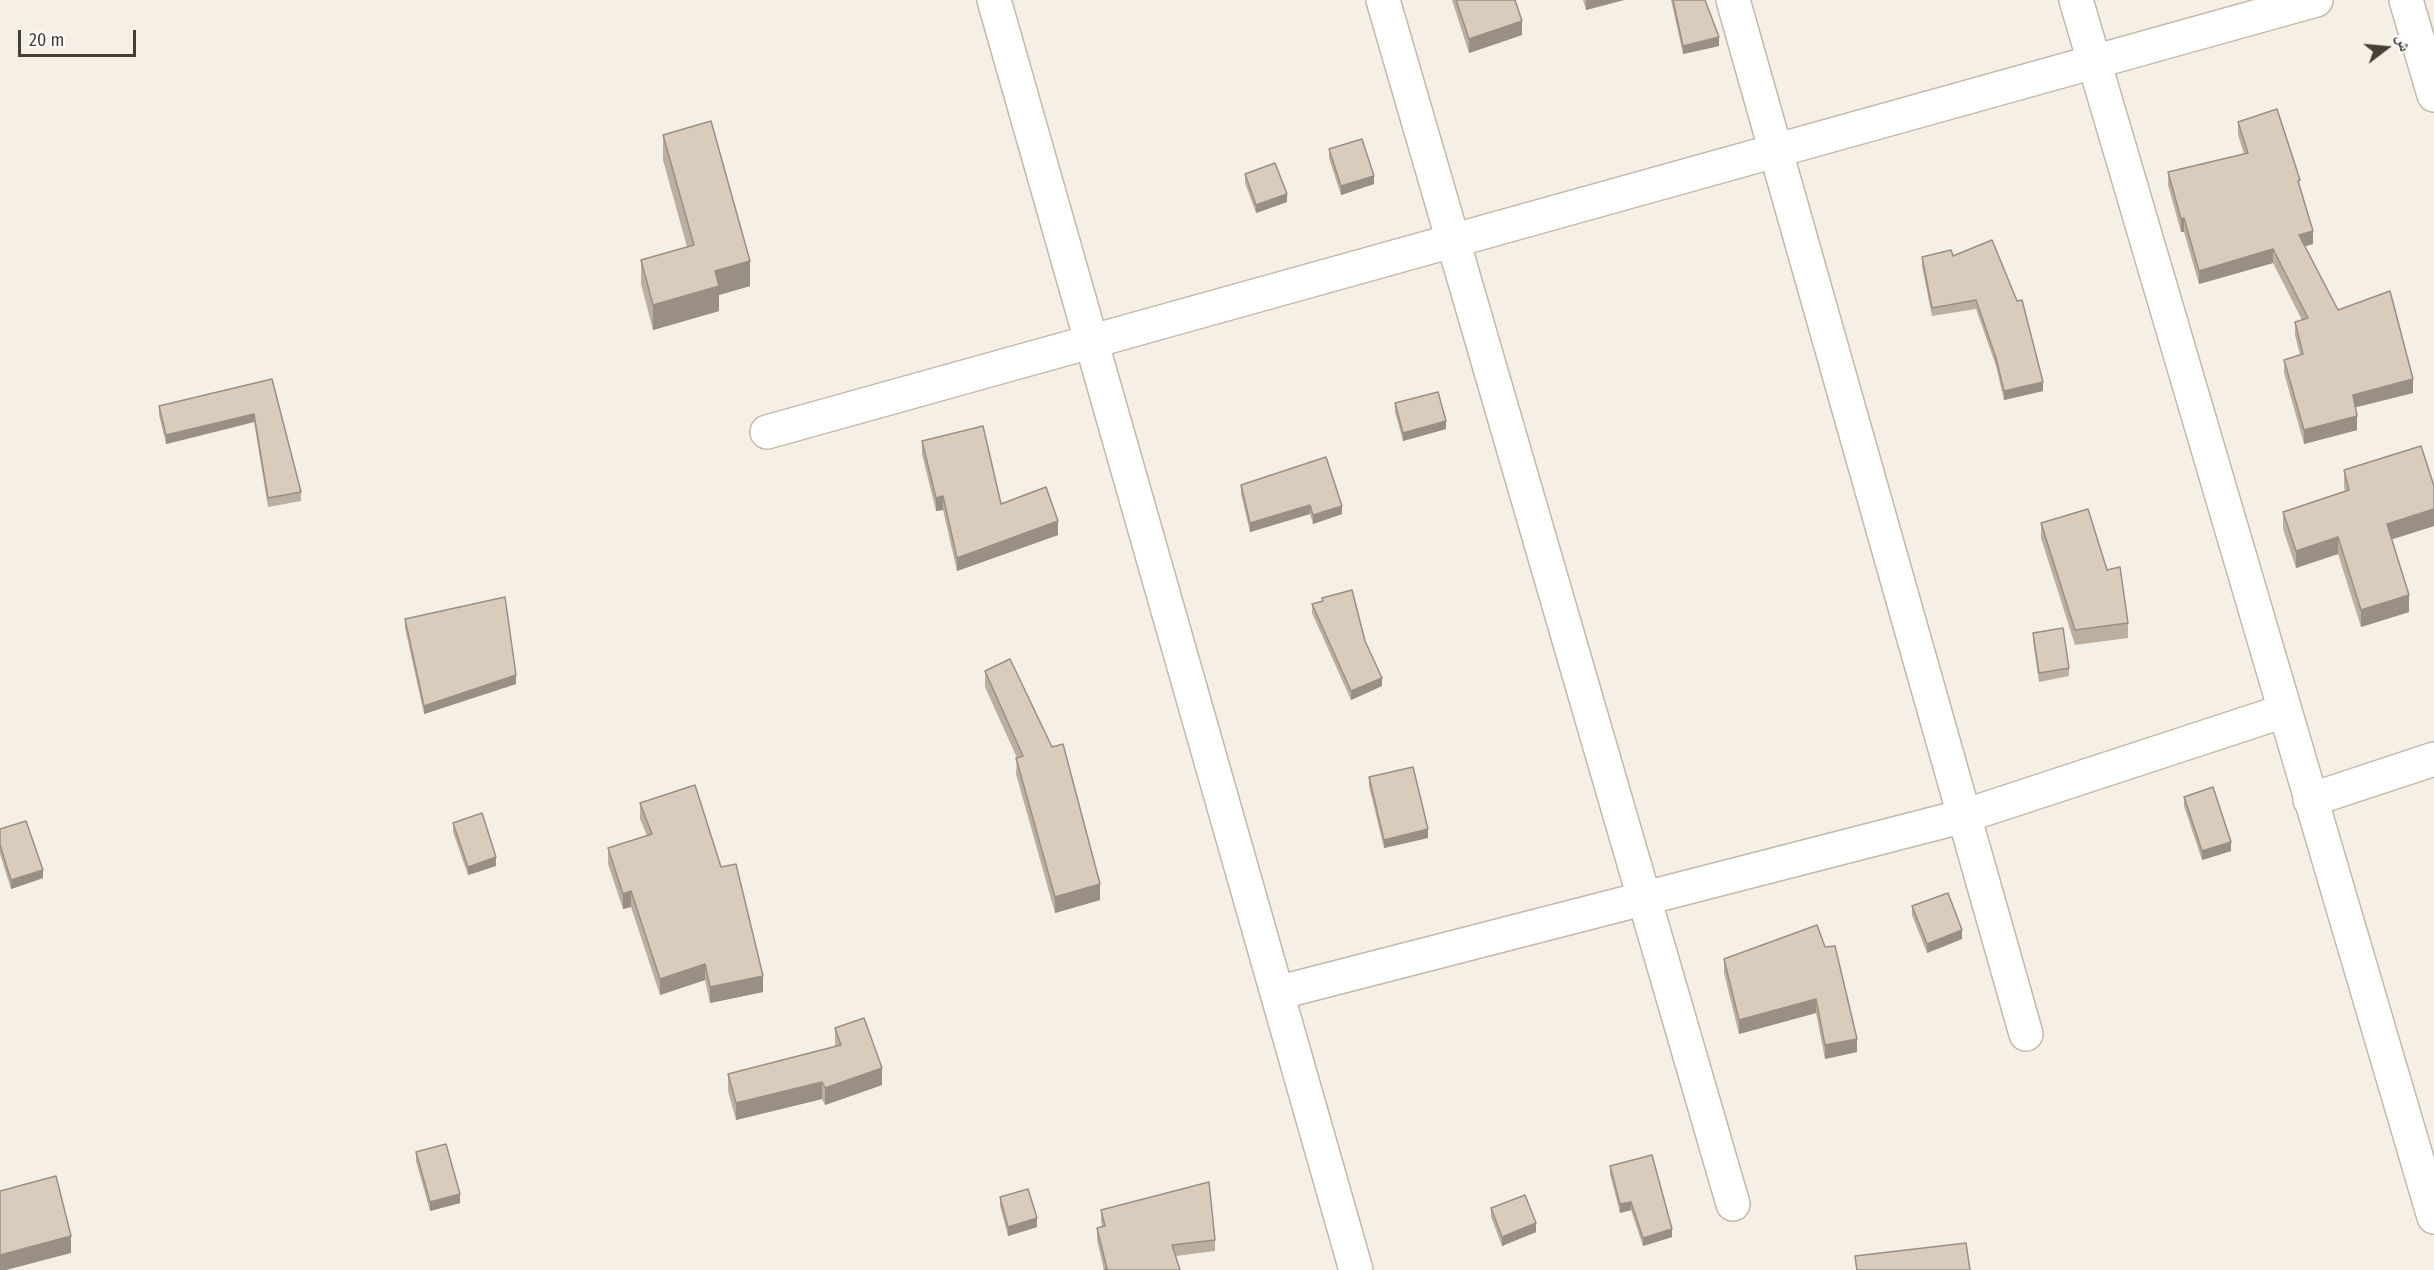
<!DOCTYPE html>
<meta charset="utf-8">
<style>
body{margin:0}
#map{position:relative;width:2434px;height:1270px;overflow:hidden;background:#f5efe5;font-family:"Fira Sans Condensed","Noto Naskh Arabic",sans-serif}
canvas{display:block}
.north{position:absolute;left:2356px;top:18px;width:60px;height:60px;-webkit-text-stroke:4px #fff;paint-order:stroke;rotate:74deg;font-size:16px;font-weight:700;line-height:24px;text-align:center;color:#483e34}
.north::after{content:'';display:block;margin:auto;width:21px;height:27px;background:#483e34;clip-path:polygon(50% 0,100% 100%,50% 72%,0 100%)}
.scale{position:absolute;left:18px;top:30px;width:118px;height:27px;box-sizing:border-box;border:3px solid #483e34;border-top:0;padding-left:8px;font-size:18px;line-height:21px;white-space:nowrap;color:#483e34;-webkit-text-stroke:4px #fff;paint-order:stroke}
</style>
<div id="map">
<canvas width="2434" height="1270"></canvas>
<div class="north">ش</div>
<div class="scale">20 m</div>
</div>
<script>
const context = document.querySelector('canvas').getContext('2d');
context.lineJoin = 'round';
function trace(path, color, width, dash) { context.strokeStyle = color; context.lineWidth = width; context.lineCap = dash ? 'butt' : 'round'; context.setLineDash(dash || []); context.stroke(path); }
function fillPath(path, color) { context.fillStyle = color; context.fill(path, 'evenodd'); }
const minor = new Path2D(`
 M994,0L1356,1270
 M1383,0L1733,1204
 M1733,0L2026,1034
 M2076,0L2434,1217
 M2406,0L2434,95
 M767,432L2316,0
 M2310,800L2434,759
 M1277,993L1964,816L2284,711`);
trace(minor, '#c4b8aa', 36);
trace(minor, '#fff', 33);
fillPath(new Path2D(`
 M1452,0H1515L1522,35L1469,53Z
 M1583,0H1624L1586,10Z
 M1671,0H1705L1719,46L1683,54Z
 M2238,122L2300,187L2313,244L2305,246L2338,310L2413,393L2355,407L2357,430L2304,444L2284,373V360L2300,355L2295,335V322L2302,320L2273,263L2199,284L2184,232H2181L2168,185V172L2244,154L2238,135Z
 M663,135L750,286L719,295V311L653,330L641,284V260L687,247L663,160Z
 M1329,149L1374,184L1341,195L1329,158Z
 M1245,174L1287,202L1256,213L1245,183Z
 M1953,256L2043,391L2004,400L1996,366L1976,309L1932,316L1922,266V257Z
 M272,379L301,492V501L268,507L254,422L166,444L159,415V406Z
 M1395,403L1446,429L1403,441L1395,412Z
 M922,441L1001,504L1058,535L957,571L943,510L936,511L922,454Z
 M2344,470L2434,486V526L2392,539L2409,612L2361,627L2338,554L2296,568L2283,529V512L2345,491L2344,487Z
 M1241,485L1342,514L1313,524L1310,514L1250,532L1241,494Z
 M2041,523L2107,570L2128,623V638L2075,645L2041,538Z
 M1322,598L1382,686L1351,700L1312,613V604L1322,602Z
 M405,619L516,684L424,714L405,628Z
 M2033,633L2069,668V676L2039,682L2033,641Z
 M985,671L1100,900L1055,913L1016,774L1017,758L985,687Z
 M1369,777L1428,838L1384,848L1369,786Z
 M2184,797L2231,851L2202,860L2184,806Z
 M640,803L721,867L763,992L710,1003L705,980L660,995L631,907L623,909L608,864V848L647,836L640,819Z
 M453,823L496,866L468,875L453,832Z
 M0,829L43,878L11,889L0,854Z
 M1912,906L1962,939L1927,953L1912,915Z
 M1817,925L1857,1052L1825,1059L1816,1013L1739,1034L1724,973V959Z
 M835,1028L882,1085L825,1105L822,1099L736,1120L728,1091V1074L835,1046Z
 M416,1152L460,1203L430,1211L416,1161Z
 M1610,1166L1672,1237L1643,1246L1631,1210L1620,1213L1610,1174Z
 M1000,1197L1037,1227L1008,1236L1000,1206Z
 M1491,1208L1536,1232L1502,1246L1491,1217Z
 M1101,1210L1215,1240V1251L1176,1256L1104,1270L1097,1240V1228L1102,1227L1101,1222Z`), '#bbafa2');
fillPath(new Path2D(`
 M1586,0H1624L1586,10Z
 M1522,21V35L1469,53V39Z
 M1719,37V46L1683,54V46Z
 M1374,176V184L1341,195V186Z
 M1287,194V202L1256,213V205Z
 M2184,218V232H2181V219Z
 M2313,231V244L2299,248V235Z
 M2273,249V263L2199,284V271Z
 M750,261V286L719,295V311L653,330V305L715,271Z
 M2413,379V393L2353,408V395Z
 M2043,382V391L2004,400V391Z
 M254,414V422L166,444V435Z
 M2357,416V430L2304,444V430Z
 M1446,421V429L1403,441V433Z
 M943,496V510L936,511V498Z
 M1310,505V514L1250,532V523Z
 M1342,506V514L1313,524V515Z
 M2434,509V526L2387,541V524Z
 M1058,521V535L957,571V558Z
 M2338,537V554L2296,568V551Z
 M2409,595V612L2361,627V610Z
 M516,675V684L424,714V706Z
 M1382,678V686L1351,700V691Z
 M1428,829V838L1384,848V840Z
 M2231,842V851L2202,860V851Z
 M496,857V866L468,875V867Z
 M43,870V878L11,889V880Z
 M1100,884V900L1055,913V897Z
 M631,891V907L623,909V894Z
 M1962,930V939L1927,953V944Z
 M705,964V980L660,995V979Z
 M763,976V992L710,1003V987Z
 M1816,999V1013L1739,1034V1020Z
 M1857,1039V1052L1825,1059V1045Z
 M882,1068V1085L825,1105V1088Z
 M822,1082V1099L736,1120V1103Z
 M460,1194V1203L430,1211V1202Z
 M1631,1202V1210L1620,1213V1204Z
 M1037,1218V1227L1008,1236V1227Z
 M1536,1223V1232L1502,1246V1237Z
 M1672,1229V1237L1643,1246V1238Z
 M71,1236V1253L6,1270H0V1255Z`), '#998f84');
const building = new Path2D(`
 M1456,0H1515L1522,21L1469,39Z
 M1673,0H1705L1719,37L1683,46Z
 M2277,109L2300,180L2298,181L2313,231L2299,235L2338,310L2390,291L2413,379L2353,395L2357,416L2304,430L2284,360L2303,354L2295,322L2308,318L2273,249L2199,271L2184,218L2181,219L2168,172L2248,153L2238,122Z
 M711,121L750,261L715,271L719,286L653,305L641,260L694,245L663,135Z
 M1362,139L1374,176L1341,186L1329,149Z
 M1275,163L1287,194L1256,205L1245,174Z
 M1992,240L2017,301L2022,300L2043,382L2004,391L1996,358L1976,300L1932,308L1922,257L1951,250L1953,256Z
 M272,379L301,492L268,498L254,414L166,435L159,406Z
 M1438,392L1446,421L1403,433L1395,403Z
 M983,426L1001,504L1046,487L1058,521L957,558L943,496L936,498L922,441Z
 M2421,446L2434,486V509L2387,524L2409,595L2361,610L2338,537L2296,551L2283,512L2349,490L2344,470Z
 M1326,457L1342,506L1313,515L1310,505L1250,523L1241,485Z
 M2088,509L2107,570L2120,567L2128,623L2075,630L2041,523Z
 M1352,590L1365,641L1382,678L1351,691L1312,604L1323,601L1322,598Z
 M505,597L516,675L424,706L405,619Z
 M2063,628L2069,668L2039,673L2033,633Z
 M1010,659L1052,747L1063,744L1100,884L1055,897L1016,758L1023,756L985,671Z
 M1413,767L1428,829L1384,840L1369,777Z
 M695,785L721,867L736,864L763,976L710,987L705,964L660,979L631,891L623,894L608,848L652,834L640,803Z
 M2213,787L2231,842L2202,851L2184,797Z
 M482,813L496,857L468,867L453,823Z
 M26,821L43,870L11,880L0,845V829Z
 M1948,893L1962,930L1927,944L1912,906Z
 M1817,925L1825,947L1835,946L1857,1039L1825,1045L1816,999L1739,1020L1724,959Z
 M864,1018L882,1068L825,1088L822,1082L736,1103L728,1074L841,1045L835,1028Z
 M446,1144L460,1194L430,1202L416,1152Z
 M1652,1155L1672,1229L1643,1238L1631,1202L1620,1204L1610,1166Z
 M56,1176L71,1236L0,1255V1191Z
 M1209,1182L1215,1240L1172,1245L1180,1270H1104L1107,1269L1097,1228L1105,1226L1101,1210Z
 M1028,1189L1037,1218L1008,1227L1000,1197Z
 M1525,1195L1536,1223L1502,1237L1491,1208Z
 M1966,1243L1970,1270H1857L1855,1256Z`);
fillPath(building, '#daccbc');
trace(building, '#998f84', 1.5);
</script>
